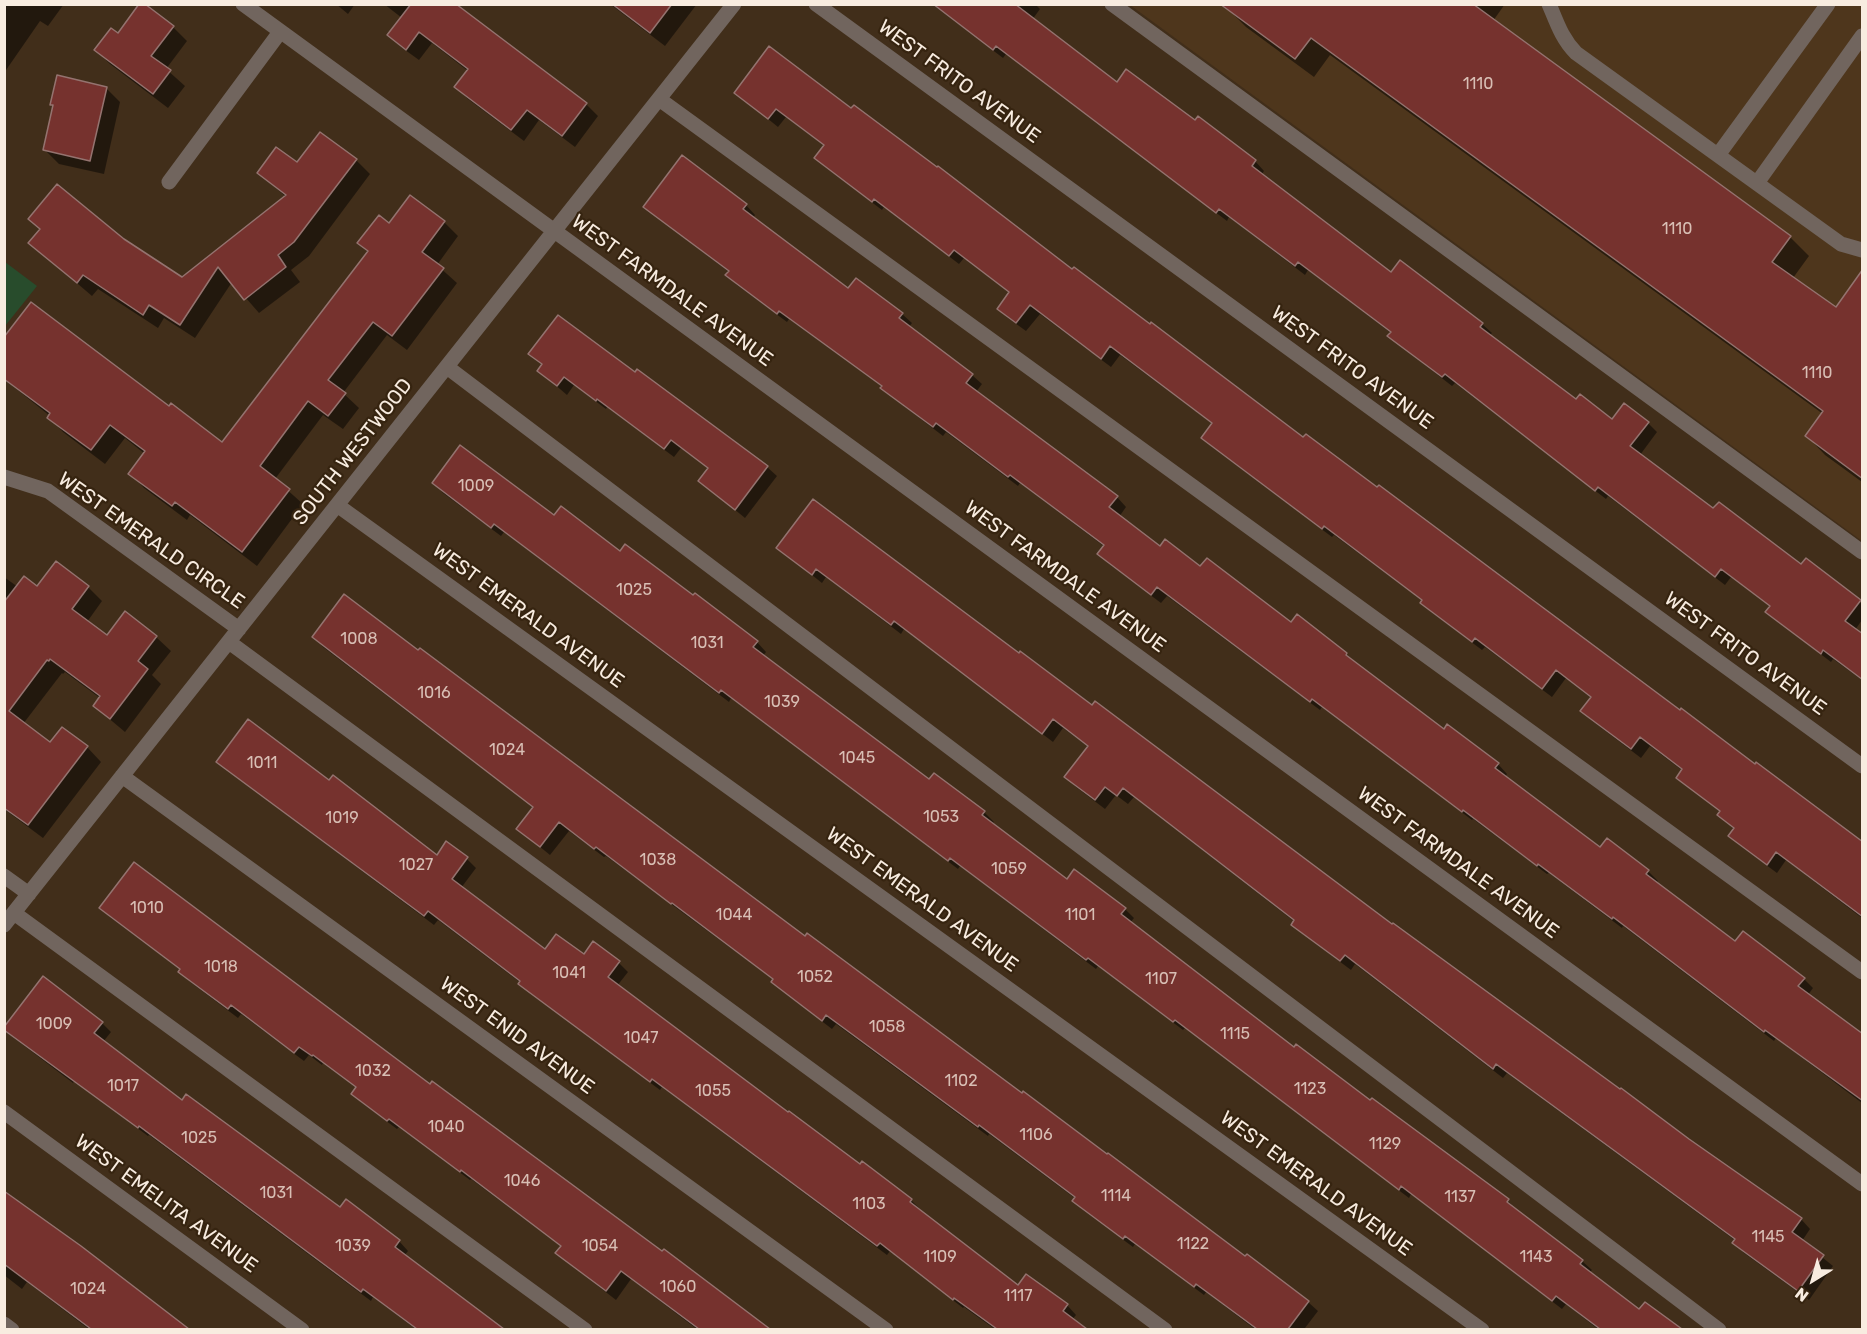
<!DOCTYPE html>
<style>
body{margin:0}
#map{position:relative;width:1867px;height:1334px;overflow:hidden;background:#412e1a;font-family:Rubik,sans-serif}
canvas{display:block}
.frame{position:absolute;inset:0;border:6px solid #f8ece0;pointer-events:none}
.north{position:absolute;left:1783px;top:1250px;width:60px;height:60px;-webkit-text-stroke:4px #362410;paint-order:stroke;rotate:217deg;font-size:16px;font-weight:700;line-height:24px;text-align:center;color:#f8ece0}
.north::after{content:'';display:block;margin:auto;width:21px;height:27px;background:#f8ece0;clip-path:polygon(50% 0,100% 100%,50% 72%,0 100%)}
</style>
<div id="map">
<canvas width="1867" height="1334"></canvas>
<div class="frame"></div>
<div class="north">N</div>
</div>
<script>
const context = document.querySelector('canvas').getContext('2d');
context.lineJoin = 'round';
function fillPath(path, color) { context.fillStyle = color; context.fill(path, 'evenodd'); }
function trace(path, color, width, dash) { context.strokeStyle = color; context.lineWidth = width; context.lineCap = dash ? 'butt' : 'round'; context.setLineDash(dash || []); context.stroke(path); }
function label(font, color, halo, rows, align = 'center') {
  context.font = font + ' Rubik,sans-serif'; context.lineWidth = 4.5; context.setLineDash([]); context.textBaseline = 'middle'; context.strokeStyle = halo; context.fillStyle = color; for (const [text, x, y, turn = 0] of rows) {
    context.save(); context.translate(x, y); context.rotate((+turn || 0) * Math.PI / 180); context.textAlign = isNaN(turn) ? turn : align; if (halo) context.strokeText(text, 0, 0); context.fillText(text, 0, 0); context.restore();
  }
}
fillPath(new Path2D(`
 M1130,5H1862V542V541Z`), '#4e361c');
fillPath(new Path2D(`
 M5,262L37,286L5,326Z`), '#284c2c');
fillPath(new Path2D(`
 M4,4H64L48,26L40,21L4,73Z
 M336,4H355L348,14Z
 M384,4H451L586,104L598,116L575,147L539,120L524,141L468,99L456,87L468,71L432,43L419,60L401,47L389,35L402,18Z
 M610,4H697L665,46Z
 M932,4H1035L1040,9L1032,20L1117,84L1195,122L1255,161L1264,171L1261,175L1391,274L1400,262L1482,324L1492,333L1489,336L1576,401L1612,421L1648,423L1657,432L1640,455L1714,511L1802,566L1806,560L1862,604V620L1855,630L1862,636V680L1833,659L1831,662L1777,621L1767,612L1771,607L1731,577L1725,585L1608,496L1606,499L1455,383L1452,386L1399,345L1389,336L1391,333L1308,270L1305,275L1229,217L1227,221L1006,54L1003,58Z
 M1230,4H1505L1493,21L1790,237L1809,256L1793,278L1836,309L1862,293V482L1825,455L1807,436L1823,414L1330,55L1314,77L1246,27L1227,8Z
 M173,27L187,41L166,69L185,86L168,108L110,64L96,50L118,35Z
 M769,48L1304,439L1862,844V918L1786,860L1777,873L1739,845L1730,836L1735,830L1719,815L1721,812L1678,778L1683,771L1650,746L1641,758L1591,720L1582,711L1591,698L1566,678L1552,697L1485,647L1482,650L1431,612L1423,601L1334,535L1332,537L1212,447L1203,437L1213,424L1120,355L1111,367L1040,314L1026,331L1008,318L999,308L1010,293L964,258L959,264L884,207L882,210L825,167L816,158L825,146L786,117L778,127L736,93Z
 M106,88L120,102L104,174L59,164L45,150L54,107L51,104Z
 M321,134L356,160L370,174L309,256L291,270L300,282L259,313L232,282L195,338L164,318L158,328L98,289L92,296L30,243L41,230L30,219L123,240L182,278L286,197L259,173L297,164Z
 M746,205L755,215L753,218L849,290L902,314L912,323L909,327L972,375L982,384L976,392L1117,497L1126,507L1119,517L1160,548L1201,568L1291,624L1346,654L1356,664L1444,731L1498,764L1507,774L1505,777L1601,849L1648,871L1658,881L1656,883L1735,943L1804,979L1813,988L1808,995L1862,1036V1103L1776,1038L1774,1041L1623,926L1622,928L1549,873L1547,874L1473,819L1472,820L1322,707L1320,710L1167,596L1161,603L1109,564L1099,554L1105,547L1020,483L1018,486L946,432L943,436L892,397L883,387L789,319L787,322L737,285L727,275L729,272L655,216L645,207Z
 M444,222L458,236L437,265L457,283L407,350L387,335L343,393L359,408L343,429L323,415L275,479L303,504L257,566L190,515L187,520L144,488L130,473L145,454L125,438L105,464L63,432L49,417L50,416L4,379L169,408L222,444L369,253L359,243L389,225Z
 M530,354L635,375L638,371L767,467L777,476L745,518L700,481L709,469L681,448L674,457L607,407L606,409L574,385L567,395L539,371L543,365Z
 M434,483L555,517L620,553L693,597L695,596L757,642L766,652L763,656L930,781L934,775L984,812L994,822L992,824L1067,881L1125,909L1134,918L1130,923L1295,1049L1371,1102L1373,1100L1508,1201L1517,1211L1582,1261L1592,1270L1589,1273L1639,1312L1645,1304L1679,1330H1599L1566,1304L1562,1309L1411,1194L1409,1198L1185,1028L1183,1030L1098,966L1096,969L960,866L958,869L731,698L729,702L504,532L501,536L443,493Z
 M778,548L1019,655L1688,1140L1801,1219L1810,1229L1802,1241L1833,1266L1809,1300L1744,1253L1734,1243L1736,1241L1507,1073L1503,1078L1355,964L1351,970L1303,934L1293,924L1295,922L1134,797L1128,804L1116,795L1105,809L1076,787L1066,777L1089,747L1063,728L1053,742L904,629L901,634L826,577L822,583Z
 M4,577L18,587H88L102,601L87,622L107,637L125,613L156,637L171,651L152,675L161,684L125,732L94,706L100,698L65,672L63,674L62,673L23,724L51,744L87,747L101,762L43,838L4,809Z
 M314,637L806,938L1245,1259L1308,1302L1318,1311L1305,1328L1307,1330H1256L1206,1292L1204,1295L1135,1244L1133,1247L1083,1210L1074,1201L1076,1199L989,1134L988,1136L836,1024L832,1029L782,991L773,982L774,980L606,856L604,857L569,831L550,855L518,829L534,808L323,647Z
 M218,762L330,782L437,857L467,859L476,868L461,888L545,951L619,963L628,972L617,986L860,1166L862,1163L911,1200L921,1210L920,1211L1018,1287L1067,1305L1076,1315L1072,1320L1084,1330H996L964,1307L963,1308L890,1251L887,1255L662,1087L660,1090L530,993L521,983L438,920L434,925L228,771Z
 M101,908L430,1086L662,1253L664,1252L768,1330H698L631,1279L616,1300L567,1262L557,1253L562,1247L471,1179L470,1180L399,1127L397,1129L362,1103L353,1094L357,1088L323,1063L322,1065L309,1055L304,1061L241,1014L238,1018L189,981L181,970L111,918Z
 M102,1023L111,1032L103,1042L182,1102L340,1209L346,1201L399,1241L408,1251L404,1256L488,1319L489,1318L506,1330H417L373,1297L371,1301L149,1135L148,1136L74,1081L73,1083L14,1038L5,1029Z
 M4,1192L80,1248L187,1330H90L27,1282L22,1289L4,1275Z`), '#0007');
const building = new Path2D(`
 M139,4H145L174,26L151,56L171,70L153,94L94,50L111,28L118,33Z
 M411,4H456L587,103L562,136L527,110L511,130L454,87L468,69L419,32L406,50L387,35Z
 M612,4H672L650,33Z
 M933,4H1015L1117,82L1126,69L1195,120L1198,116L1256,160L1252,166L1391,272L1400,260L1483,323L1480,327L1576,399L1580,394L1612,419L1624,403L1649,422L1630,446L1713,508L1719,502L1801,564L1806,558L1861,600L1845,621L1863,634V680L1823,650L1821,654L1765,612L1770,606L1721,569L1715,577L1598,487L1595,491L1445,374L1442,377L1387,336L1391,332L1298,262L1295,266L1219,209L1216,213L996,46L993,50Z
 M1220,4H1473L1791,236L1772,262L1836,307L1863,269V479L1805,436L1823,411L1311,38L1295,59Z
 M769,46L851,108L854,105L937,167L938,166L1072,269L1074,267L1150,324L1151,322L1303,437L1306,434L1377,487L1379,485L1680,710L1681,708L1755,764L1756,762L1863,842V917L1776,852L1767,865L1728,836L1734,828L1717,815L1720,811L1676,778L1682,769L1640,737L1631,749L1580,711L1591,697L1556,670L1542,689L1475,638L1472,642L1420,603L1422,600L1324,526L1322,529L1201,438L1212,423L1110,346L1101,359L1030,305L1016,323L997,309L1009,292L954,250L949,256L874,199L872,202L814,158L824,145L776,109L768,119L734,93Z
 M57,75L107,87L90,161L43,150L53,105H50Z
 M320,132L357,159L294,242L278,255L286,267L244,300L218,267L180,325L149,305L143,315L83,275L77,283L28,243L40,229L28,219L57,184L124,239L182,277L286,195L257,173L276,147L297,162Z
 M682,155L747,204L743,209L848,288L856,278L903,313L899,318L973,374L966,383L1118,496L1109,507L1160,546L1165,539L1200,566L1207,558L1291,622L1297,614L1347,653L1346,655L1444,729L1447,724L1499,763L1495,768L1600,847L1607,838L1649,870L1646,874L1735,941L1743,931L1805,978L1798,986L1863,1034V1101L1765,1030L1764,1032L1613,917L1612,919L1538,864L1537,866L1463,810L1462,812L1312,699L1310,702L1157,587L1151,595L1097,554L1104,545L1010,475L1008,477L936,423L933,427L880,388L882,386L779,311L777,314L725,275L729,271L643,207Z
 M410,195L445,221L422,252L444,268L392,336L373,322L328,380L346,393L328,416L308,401L260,466L290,489L242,552L175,502L172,506L128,474L145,451L110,425L91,450L47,418L50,413L4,379V337L31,302L169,406L171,403L222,442L368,251L357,243L379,215L389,223Z
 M558,315L635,372L637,369L768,466L735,510L698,481L708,468L671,440L664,449L597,399L596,401L564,377L557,386L537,371L542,364L528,354Z
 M460,445L554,515L561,506L620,551L625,544L693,595L695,593L758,641L753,647L929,779L934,773L985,811L982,815L1067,879L1074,869L1126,908L1121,914L1294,1047L1296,1044L1370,1100L1372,1098L1509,1199L1507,1202L1583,1260L1580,1264L1639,1309L1645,1302L1682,1329H1600L1556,1296L1552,1301L1401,1186L1399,1190L1175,1020L1173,1022L1088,958L1086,960L950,858L948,861L721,690L719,693L494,524L491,528L432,483Z
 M813,499L1019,653L1020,651L1092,705L1095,701L1392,924L1393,923L1620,1089L1621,1088L1689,1139L1802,1218L1792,1232L1824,1255L1798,1291L1732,1243L1735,1239L1496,1064L1493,1069L1345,955L1340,961L1291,925L1294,920L1123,788L1117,796L1105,787L1095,800L1064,777L1088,746L1053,719L1042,734L894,621L891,625L816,569L812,575L776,548Z
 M56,561L89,586L72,609L107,635L125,611L157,636L138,661L148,669L110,719L93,706L100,696L50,659L49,661L47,660L9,711L50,742L62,727L88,746L28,825L4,808V602L24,576L37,586Z
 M344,594L418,650L420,648L805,936L807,933L1022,1093L1023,1091L1107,1154L1108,1153L1245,1256L1247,1254L1309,1301L1288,1329H1257L1196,1284L1194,1287L1125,1236L1123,1239L1072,1201L1075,1197L979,1125L978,1127L826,1015L822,1021L771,982L773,979L672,903L671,904L596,847L594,849L559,822L540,847L516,829L533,807L312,637Z
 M248,719L329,780L333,775L437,855L446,841L468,857L452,879L545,949L556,934L584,954L593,941L620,961L608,977L788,1112L789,1111L860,1164L862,1161L912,1199L910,1202L1018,1285L1026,1274L1068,1304L1063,1311L1087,1329H997L954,1298L953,1300L880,1243L877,1246L652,1079L650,1082L518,984L520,981L428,911L424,916L216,762Z
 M134,862L430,1084L432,1081L662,1251L664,1249L770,1329H699L621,1271L606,1291L555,1253L561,1246L461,1170L460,1172L389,1119L387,1121L351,1094L356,1087L313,1055L312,1056L299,1047L294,1053L231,1005L228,1009L178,972L180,969L99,908Z
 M43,976L103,1022L94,1033L182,1100L186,1094L340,1207L346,1199L400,1240L395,1247L504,1329H417L363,1289L361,1292L139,1126L138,1128L4,1030V1027Z
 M4,1191L81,1246L189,1329H91L4,1264Z`);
fillPath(building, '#76322e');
trace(building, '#94736f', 1.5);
trace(new Path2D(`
 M243,4L1862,1184
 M816,4L1862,766
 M1112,4L1862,552
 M1549,4C1557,23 1562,39 1576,53L1841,244L1862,250
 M659,99L1862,972
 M1718,155L1828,4
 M169,182L280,32
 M1757,183L1862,36
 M447,367L1719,1330
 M4,477L48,491L239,629
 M337,505L1482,1330
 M229,642L1165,1330
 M122,776L886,1330
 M4,876L29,894
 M14,913L585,1330
 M4,925L734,4
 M4,1112L302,1330
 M4,1324L12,1330`), '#71655e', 15);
label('16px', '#d8beb4', null, [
 ["1110",1478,84],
 ["1110",1677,229],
 ["1110",1817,373],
 ["1009",476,486],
 ["1025",634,590],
 ["1008",359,639],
 ["1031",707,643],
 ["1016",434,693],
 ["1039",782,702],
 ["1024",507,750],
 ["1045",857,758],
 ["1011",262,763],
 ["1053",941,817],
 ["1019",342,818],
 ["1038",658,860],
 ["1027",416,865],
 ["1059",1009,869],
 ["1010",147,908],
 ["1044",734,915],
 ["1101",1080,915],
 ["1018",221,967],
 ["1041",569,973],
 ["1052",815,977],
 ["1107",1161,979],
 ["1009",54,1024],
 ["1058",887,1027],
 ["1115",1235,1034],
 ["1047",641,1038],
 ["1032",373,1071],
 ["1102",961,1081],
 ["1017",123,1086],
 ["1123",1310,1089],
 ["1055",713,1091],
 ["1040",446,1127],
 ["1106",1036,1135],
 ["1025",199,1138],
 ["1129",1385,1144],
 ["1046",522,1181],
 ["1031",276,1193],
 ["1114",1116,1196],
 ["1137",1460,1197],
 ["1103",869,1204],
 ["1145",1768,1237],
 ["1122",1193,1244],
 ["1039",353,1246],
 ["1054",600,1246],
 ["1109",940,1257],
 ["1143",1536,1257],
 ["1060",678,1287],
 ["1024",88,1289],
 ["1117",1018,1296]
]);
label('20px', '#f8ece0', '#362410', [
 ["WEST FRITO AVENUE",959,82,36],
 ["WEST FARMDALE AVENUE",672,291,36],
 ["WEST FRITO AVENUE",1352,368,36],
 ["SOUTH WESTWOOD",353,452,-52],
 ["WEST EMERALD CIRCLE",151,541,35],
 ["WEST FARMDALE AVENUE",1065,577,36],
 ["WEST EMERALD AVENUE",528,616,36],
 ["WEST FRITO AVENUE",1745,654,36],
 ["WEST FARMDALE AVENUE",1458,863,36],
 ["WEST EMERALD AVENUE",922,900,36],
 ["WEST ENID AVENUE",517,1036,36],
 ["WEST EMERALD AVENUE",1316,1184,36],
 ["WEST EMELITA AVENUE",166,1204,36]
]);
</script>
